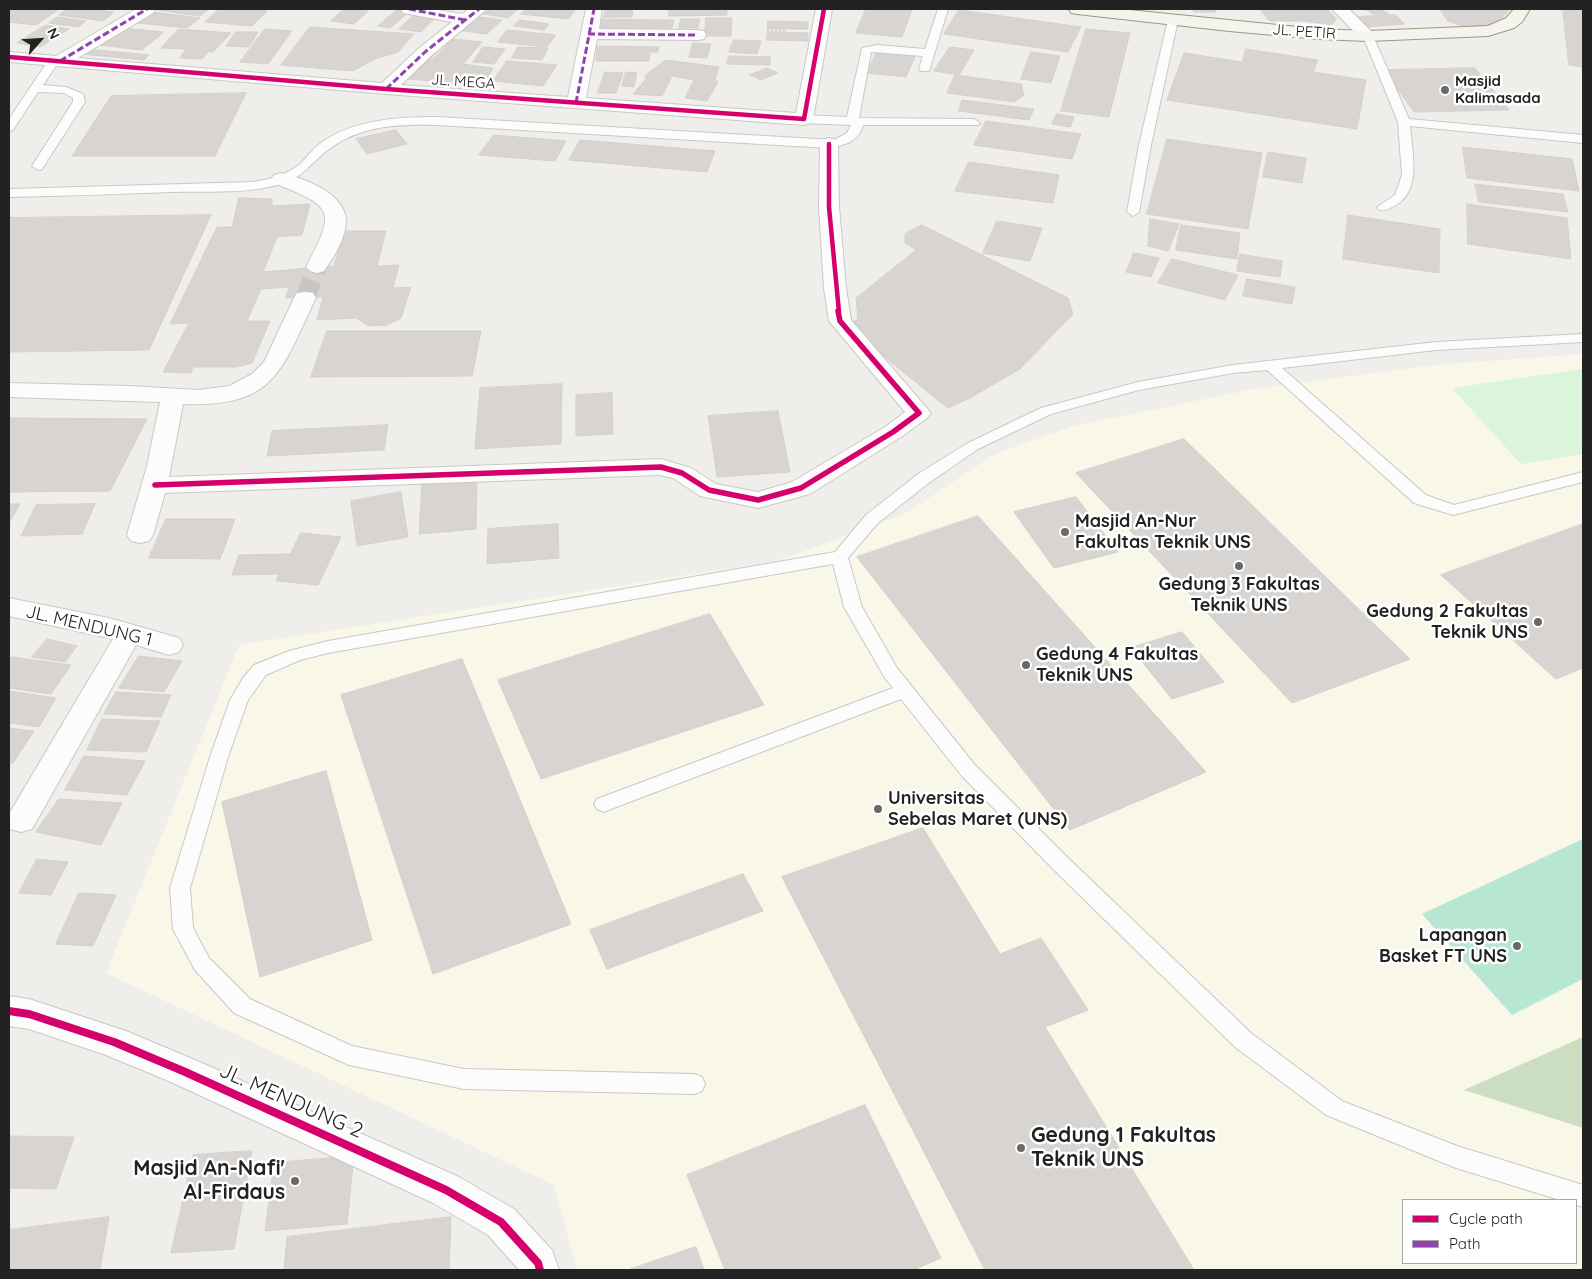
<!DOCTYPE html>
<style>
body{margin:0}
#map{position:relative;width:1592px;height:1279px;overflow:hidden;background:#f0eeeb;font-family:Quicksand,sans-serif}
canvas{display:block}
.frame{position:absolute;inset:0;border:10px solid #222;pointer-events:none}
.legend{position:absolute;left:1402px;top:1199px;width:175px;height:65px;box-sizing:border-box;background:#fff;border:1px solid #a7a7a7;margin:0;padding:6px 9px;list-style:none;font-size:15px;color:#222}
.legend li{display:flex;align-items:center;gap:10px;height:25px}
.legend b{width:25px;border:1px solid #a7a7a7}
.north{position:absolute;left:15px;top:15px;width:50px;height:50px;-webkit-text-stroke:4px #fff;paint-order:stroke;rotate:64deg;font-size:14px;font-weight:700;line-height:20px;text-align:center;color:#222}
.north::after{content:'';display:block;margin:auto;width:18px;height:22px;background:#222;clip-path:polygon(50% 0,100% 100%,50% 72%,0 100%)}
</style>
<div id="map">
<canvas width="1592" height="1279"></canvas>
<div class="frame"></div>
<ul class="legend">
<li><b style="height:6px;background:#d6006c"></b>Cycle path</li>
<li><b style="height:6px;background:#8e44ad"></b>Path</li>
</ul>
<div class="north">N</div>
</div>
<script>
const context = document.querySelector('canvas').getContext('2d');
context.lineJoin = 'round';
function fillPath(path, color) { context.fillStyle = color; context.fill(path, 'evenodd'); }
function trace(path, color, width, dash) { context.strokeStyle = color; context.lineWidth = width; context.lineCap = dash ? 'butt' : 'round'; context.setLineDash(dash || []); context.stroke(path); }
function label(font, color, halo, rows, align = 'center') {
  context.font = font + ' Quicksand,sans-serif'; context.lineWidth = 5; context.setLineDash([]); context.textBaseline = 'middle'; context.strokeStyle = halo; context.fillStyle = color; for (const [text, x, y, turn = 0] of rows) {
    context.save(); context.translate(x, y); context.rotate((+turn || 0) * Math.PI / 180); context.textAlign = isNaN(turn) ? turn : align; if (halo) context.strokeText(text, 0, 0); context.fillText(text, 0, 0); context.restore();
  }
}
fillPath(new Path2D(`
 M1583,354V1270H577L554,1185L106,973L239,645L778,561L908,512L995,454L1073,426L1254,389L1434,365ZM1403,1200H1576V1263H1403Z`), '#f8f7e8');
fillPath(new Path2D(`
 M1583,1037V1128L1464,1090Z`), '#cbdec1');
fillPath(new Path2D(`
 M1583,369V454L1521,464L1452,388Z`), '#daf5da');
fillPath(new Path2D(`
 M1583,839V979L1512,1015L1422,914Z`), '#b7e6d2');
const building = new Path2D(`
 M9,9H59L36,25L9,22Z
 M67,9H88L114,12L103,21L59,15Z
 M151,9H209L200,16Z
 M219,9H240L267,11L252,26L205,22Z
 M344,9H370L354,24L331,21Z
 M483,9H518L508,18L478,13Z
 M526,9H576L568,19L521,14Z
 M606,9H633L632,17H604Z
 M669,9H727V15L669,16Z
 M866,9H912L902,37L856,33Z
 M1193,9H1215L1216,12H1194Z
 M1260,9H1327L1336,19L1332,25L1305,21H1270Z
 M1366,9H1381L1389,14H1373Z
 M1440,9H1510L1498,22L1480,27L1463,26L1448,21Z
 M1563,9H1583V67L1569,65Z
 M397,10L409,12L390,28L378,26Z
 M959,10L1081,27L1068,52L944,34Z
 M145,11L200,18L187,28L127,22Z
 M1396,15L1404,24L1365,27L1356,17Z
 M413,16L435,18L421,32L399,29Z
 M473,16L502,20L487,34L455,30Z
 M57,17L86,21L78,27L49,23Z
 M706,18H732L731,36H705Z
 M598,19L655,20L653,30L595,28Z
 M681,19H700L698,28H679Z
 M520,20L549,24L544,30L514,26Z
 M656,20H674L672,28H654Z
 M768,21L808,22V29H768Z
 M46,25L69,29L40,47L17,43Z
 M310,27L414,34L398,52L375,59L353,71L281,65Z
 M122,28L164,32L142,50L99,45Z
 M179,29L231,33L213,52L209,51L202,59L180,58L186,49L161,48Z
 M265,29L292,31L268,64L240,62Z
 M1086,29L1130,33L1109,117L1061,111Z
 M507,30L556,35L547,47L498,42Z
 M236,32H258L249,47L226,46Z
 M768,32L808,33V41L767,40Z
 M452,39L482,42L464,63L433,60Z
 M734,40L761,41L757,54L729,52Z
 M693,43L711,44L707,58L689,57Z
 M594,46L659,47L658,52H593Z
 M441,47L430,60L493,68L484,84L405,79Z
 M483,47L505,49L494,64L473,62Z
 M518,47L548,48L542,60L512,58Z
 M950,47L974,50L959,75L934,71Z
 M87,49L149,55L144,60L81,54Z
 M1246,49L1318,60L1313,72L1366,80L1357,129L1167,100L1184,53L1242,62Z
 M878,50L916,54L906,77L867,73Z
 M1031,52L1060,56L1051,83L1021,79Z
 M597,53H650L649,61H596Z
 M729,56L770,57V65L727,64Z
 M666,60L719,67L715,79L718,82L707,101L685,98L694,80L672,76L662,96L633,94L646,79L645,76Z
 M507,61L557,65L543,86L493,81Z
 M767,68L778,73L761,80L750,75Z
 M1475,68L1509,110L1414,112L1384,70Z
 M605,72L623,73L616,93H598Z
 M626,72L637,73L634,87L622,86Z
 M955,75L1021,84L1024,95L1015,102L947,93Z
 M246,93L215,156H72L111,96Z
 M962,100L1034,109L1029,120L959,111Z
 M1057,114L1074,117L1070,127L1052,124Z
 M986,121L1081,134L1072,159L974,145Z
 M396,130L407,144L367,154L356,139Z
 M494,135L566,141L555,161L479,155Z
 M1167,139L1262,153L1248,229L1147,214Z
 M580,140L715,151L707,172L569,160Z
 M1463,147L1572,159L1579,191L1467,178Z
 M1268,152L1306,158L1302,183L1263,177Z
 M969,162L1059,175L1053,203L955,191Z
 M1475,184L1563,194L1568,212L1479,202Z
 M239,198L272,199V206L310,204L302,235L277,237L263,272L334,266L344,231H386L377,266L399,265L393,288L411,287L401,318L387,325L369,326L356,318L317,320L323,297L286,298L289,287L261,289L247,321H270L252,363L236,367H193L191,373L163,372L189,323L170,324L217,227H232Z
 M1467,204L1567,218L1571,259L1468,244Z
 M211,215L149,350L9,352V218Z
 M1348,215L1440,229L1439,273L1343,259Z
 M1150,219L1179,224L1168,251L1148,246Z
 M997,221L1042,228L1030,261L983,253Z
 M922,225L1068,298L1073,314L1020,369L970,398L948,408L846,326L858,319L856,298L916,250L905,243V234Z
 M1181,225L1240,233L1237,259L1176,250Z
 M1134,253L1159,258L1151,277L1126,272Z
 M1240,254L1282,261L1280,277L1237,271Z
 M1172,259L1238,275L1225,300L1158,283Z
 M1247,279L1295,287L1292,304L1243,296Z
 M327,331H481L472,376L311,377Z
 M562,384L561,444L475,449L480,388Z
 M612,393L613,434L576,436V395Z
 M778,411L790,472L717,477L708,416Z
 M9,418L147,419L110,491L9,492Z
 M388,425L384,450L267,456L272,431Z
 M1184,439L1410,659L1292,703L1076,473Z
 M477,478L476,529L419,534L422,483Z
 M401,492L408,537L357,546L351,501Z
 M1076,497L1118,552L1054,568L1014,512Z
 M9,504H20L9,523Z
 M95,504L82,534L21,536L36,505Z
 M978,516L1206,772L1070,830L857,557Z
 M166,519H235L220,559L149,558Z
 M558,524L559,558L487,564L488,529Z
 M1583,524V668L1556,679L1441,575Z
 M301,533L341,537L318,585L276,581L279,574L232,575L239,555L290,554Z
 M710,614L764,705L541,779L498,680Z
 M1182,632L1224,682L1172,699L1131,648Z
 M47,639L77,646L65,662L32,657Z
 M139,656L182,661L164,692L119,688Z
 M12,657L71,665L51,694L9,688V662Z
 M462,659L571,924L433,974L341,695Z
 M9,691L56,698L39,727L9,723Z
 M116,692L171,695L161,717L104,714Z
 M102,719L160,721L146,752L87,750Z
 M9,728L34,731L13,763H9Z
 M84,756L145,761L127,795L65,790Z
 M326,771L372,940L260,977L222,802Z
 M59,799L122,803L101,845L36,832Z
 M923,828L1000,954L1041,938L1088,1010L1045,1027L1194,1270H985L782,877Z
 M37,859L68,862L51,895L19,893Z
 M743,874L763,911L607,969L590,930Z
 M79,893L116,895L93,946L56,944Z
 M865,1105L941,1258L913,1270H725L687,1175Z
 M9,1136L74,1137L56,1189L9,1188Z
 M252,1151L234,1249L171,1253L193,1155Z
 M354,1156L347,1224L265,1231L274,1163Z
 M109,1217L100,1270H9V1230Z
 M451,1217L449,1270H284L287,1237Z
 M696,1247L704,1270H632L631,1269Z`);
fillPath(building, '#d7d4d2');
trace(building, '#d3d0cc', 1);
trace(new Path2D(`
 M305,298L317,267`), '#c7c5c3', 19, [19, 9]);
const service = new Path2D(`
 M938,9H948L929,71H921L919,69L923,56L871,52L859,118L974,119L980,123L978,125H863C859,142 844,145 829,148L437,125C401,124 363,125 332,147C307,164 307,178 273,186C240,194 205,191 171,192C117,194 63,196 9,197V189L254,182C271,179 287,175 300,164C308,156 315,146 325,140C359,119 399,117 437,117L834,140L847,133L851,125L804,123L798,119L804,115L847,117L862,48L877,45L925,49Z
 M1173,17L1178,20L1151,145L1139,212L1133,216L1127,212L1139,145L1168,20Z
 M1368,33L1373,36L1409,119L1583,135V143L1410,126C1412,151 1422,190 1396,205C1390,208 1386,211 1379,210L1377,207L1395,195L1402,175L1398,122L1363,36Z
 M54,57L60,60L43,85L66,87L83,94L85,102L42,169L38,170L32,166L73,102V98L64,93L38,92L13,130L9,131V119L50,58Z
 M1583,334V342L1436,350L1282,368L1426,495L1454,505L1583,472V482L1453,515L1414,503L1267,370L1233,373L1139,390L1051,414L978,449L930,482L878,523L848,558L862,607L897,668L975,765L1067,857L1251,1033L1342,1101L1457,1146L1583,1185V1207L1576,1205V1200H1560L1456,1168L1326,1115L1235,1047L1053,869L961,775L901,699L611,809L604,812L597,809L594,804L597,799L893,688L885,678L844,607L833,564L328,653L300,660L266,675L248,700L228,757L190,888L193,928L209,958L250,999L352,1046L464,1069L694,1074L702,1077L705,1084L702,1091L694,1094L464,1089L349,1065L234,1013L195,970L173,929L170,888L210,757L230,700L243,678L254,665L289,651L328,641L835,552L866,515L918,474L968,443L1041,408L1138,382L1233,365L1436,342Z`);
const minor = new Path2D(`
 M136,9H155L153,13L78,58L382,83L419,48L452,22L403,13L401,9H433L462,14L469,9H487L431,56L401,85L568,97L586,9H602L599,29L698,30L704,31L706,35L704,39L698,40L597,39L586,98L796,113L816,9H832L813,119L811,123L804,125L386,94L9,62V52L56,56Z
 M1332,9H1349L1376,36L1374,40H1362Z
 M829,138L836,140L838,144L839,207L846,288L851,320L931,413L927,418L901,437L810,494L758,508L700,496L673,478L660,475L165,493L153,535L149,541L140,543L131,541L127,535L147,466L160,402L9,397V383L129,386L198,390L229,386L252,374L264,362L294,298L297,293L305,292L313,293L316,298C281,369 277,408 183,404L169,477L661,459L691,468L716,484L758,492L792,482L885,427L905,412L829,321L824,288L819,207L820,144L822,140Z
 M281,173C302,178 338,190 345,214C350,231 334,258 324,271L317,273L310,271L306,267C337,209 333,207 274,183L271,179L274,175Z
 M9,598L109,618L179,638L183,645L179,652L169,655L136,645L32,829L21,832L10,829L9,814L113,639L9,616Z
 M9,996L29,999L126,1031L195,1060L459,1177L514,1209L552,1250L559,1270H519L488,1235L433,1203L171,1082L106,1055L29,1029L9,1026Z`);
const secondary = new Path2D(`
 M1069,9H1119L1318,29L1368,31L1488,26L1506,18L1514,9H1530L1522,22L1514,28L1488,36L1368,41L1318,39L1229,31L1077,14L1071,13Z`);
trace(service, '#c9c8c7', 2);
trace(minor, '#c9c8c7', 2);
trace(secondary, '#999a82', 2);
trace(new Path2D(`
 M767,31H787`), '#dccecd', 2, [2, 2]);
fillPath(service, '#fdfcfc');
fillPath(minor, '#fdfcfc');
fillPath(secondary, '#f4f4ed');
trace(new Path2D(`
 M409,9L465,20
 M588,34L698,35
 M60,61L147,9
 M386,89L425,52L479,9
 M576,103L594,9`), '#8e44ad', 3, [7, 3]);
trace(new Path2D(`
 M9,57L386,89L804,119L824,9
 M829,144V207L839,312`), '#d6006c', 4.5);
trace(new Path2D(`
 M155,485L661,467L682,473L709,490L758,500L801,488L893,432L919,413L840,321L838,311`), '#d6006c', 5.5);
trace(new Path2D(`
 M9,1011L29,1014L114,1042L183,1071L446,1190L501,1222L538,1263L540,1270`), '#d6006c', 8);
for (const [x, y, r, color] of [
 [1445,90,5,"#6a6968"],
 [1065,532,5,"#6a6968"],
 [1239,566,5,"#6a6968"],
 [1538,622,5,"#6a6968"],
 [1026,665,5,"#6a6968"],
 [878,809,5,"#6a6968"],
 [1517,946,5,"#6a6968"],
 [1021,1148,5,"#6a6968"],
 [295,1181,5,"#6a6968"]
]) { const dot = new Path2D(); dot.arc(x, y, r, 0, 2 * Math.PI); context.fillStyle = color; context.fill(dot); trace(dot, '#fff', 2); }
label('15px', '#222', '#fff', [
 ["JL. PETIR",1304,32,4],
 ["JL. MEGA",463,82,4]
]);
label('bold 15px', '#222', '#fff', [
 ["Masjid",1455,81],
 ["Kalimasada",1455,98]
], 'left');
label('bold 18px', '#222', '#fff', [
 ["Masjid An-Nur",1075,522],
 ["Fakultas Teknik UNS",1075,543],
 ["Gedung 3 Fakultas",1239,585,"center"],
 ["Teknik UNS",1239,606,"center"],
 ["Gedung 2 Fakultas",1528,612,"right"],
 ["Teknik UNS",1528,633,"right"],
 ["Gedung 4 Fakultas",1036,655],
 ["Teknik UNS",1036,676],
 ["Universitas",888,799],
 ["Sebelas Maret (UNS)",888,820],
 ["Lapangan",1507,936,"right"],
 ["Basket FT UNS",1507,957,"right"]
], 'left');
label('18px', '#222', '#fff', [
 ["JL. MENDUNG 1",89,626,13]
]);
label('21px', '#222', '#fff', [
 ["JL. MENDUNG 2",291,1101,24]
]);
label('bold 21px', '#222', '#fff', [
 ["Gedung 1 Fakultas",1031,1136],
 ["Teknik UNS",1031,1160],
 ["Masjid An-Nafi'",285,1169,"right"],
 ["Al-Firdaus",285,1193,"right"]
], 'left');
</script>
